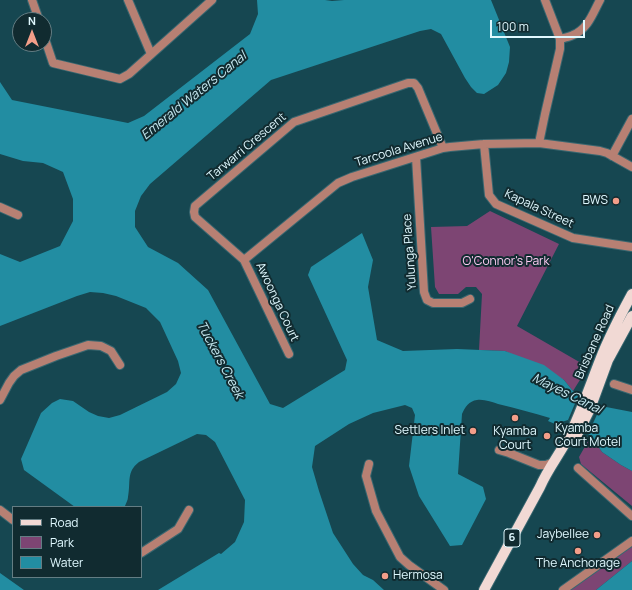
<!DOCTYPE html>
<html>
<head>
<meta charset="utf-8">
<style>
	body { margin:0 }
	#map { position:relative; width:632px; height:590px; overflow:hidden; background:#164751; font-family:Manrope,sans-serif }
	canvas { display:block }
	.legend { position:absolute; left:12px; top:506px; width:130px; height:72px; box-sizing:border-box; background:#112b30; border:1px solid #647d83; margin:0; padding:5px 7px; list-style:none; font-size:12px; color:#e0f9ff }
	.legend li { display:flex; align-items:center; gap:8px; height:20px }
	.legend b { width:20px; border:1px solid #647d83 }
	.north { position:absolute; left:12px; top:12px; width:40px; height:40px; box-sizing:border-box; background:#112b30; border:1px solid #647d83; border-radius:50%; rotate:0deg; font-size:11px; font-weight:700; line-height:16px; text-align:center; color:#e0f9ff }
	.north::after { content:''; display:block; margin:auto; width:14px; height:18px; background:#f49e89; clip-path:polygon(50% 0,100% 100%,50% 72%,0 100%) }
	.scale { position:absolute; left:490px; top:20px; width:95px; height:18px; box-sizing:border-box; border:2px solid #e0f9ff; border-top:0; padding-left:5px; font-size:12px; line-height:14px; white-space:nowrap; color:#e0f9ff; -webkit-text-stroke:3px #112b30; paint-order:stroke }
</style>
</head>
<body>
<div id="map">
<canvas width="632" height="590"></canvas>
<ul class="legend">
<li><b style="height:5px;background:#f1d9d4"></b>Road</li>
<li><b style="height:11px;background:#7d4573"></b>Park</li>
<li><b style="height:11px;background:#228da2"></b>Water</li>
</ul>
<div class="north">N</div>
<div class="scale">100 m</div>
</div>
<script>
const g = document.querySelector('canvas').getContext('2d');
g.lineJoin = 'round';
function paint(path, color) { g.fillStyle = color; g.fill(path, 'evenodd'); }
function trace(path, color, width, dash) { g.strokeStyle = color; g.lineWidth = width; g.lineCap = dash ? 'butt' : 'round'; g.setLineDash(dash || []); g.stroke(path); }
function label(font, color, halo, rows, align = 'center') {
  g.font = font + ' Manrope,sans-serif'; g.lineWidth = 4; g.setLineDash([]); g.textBaseline = 'middle'; g.strokeStyle = halo; g.fillStyle = color; for (const [text, x, y, turn = 0] of rows) {
    g.save(); g.translate(x, y); g.rotate((+turn || 0) * Math.PI / 180); g.textAlign = isNaN(turn) ? turn : align; if (halo) g.strokeText(text, 0, 0); g.fillText(text, 0, 0); g.restore();
  }
}
paint(new Path2D(`
	M490,211L559,244L517,326L588,367L573,391L564,380L505,351L479,350L482,294L476,287H466L458,294H439L435,287L431,227L467,226Z
	M591,436L602,452L621,465L632,471V506L581,464L579,457Z
	M632,544V561L596,590H568Z`), '#7d4573');
paint(new Path2D(`
	M257,0H325L332,1L344,0H491L510,47L509,62L506,73L498,85L484,94L477,93L471,87L465,78L441,34L431,29L420,31L271,80L150,184L141,196L135,211V227L148,247L178,263L208,290L270,404L283,408L345,370L347,360L308,275L311,267L362,233L373,260L368,287L377,340L403,351L457,349L505,351L544,365L564,380L573,391L601,406L632,412V471L621,465L602,452L591,436L568,420L555,424L548,421L550,418C533,413 516,408 498,404C492,402 484,399 477,400C469,401 465,407 462,414L458,474L483,487L486,499L462,545L450,546L419,496L409,466L415,415L412,408L405,405L373,413L349,424L315,446L312,467L319,491L333,533L353,564L363,575L373,580L384,590H158L219,553L221,554L235,542L244,522L245,500L215,442L206,435L197,434L139,462C126,472 131,482 128,497C128,500 126,503 125,506L124,507H75L24,470L21,459L41,413L52,403L60,399L73,401L89,412L98,416L109,418L120,415L167,392L176,384L181,373L178,361L160,322L146,308L116,296L103,293L90,292L77,296L0,326V254L20,262L60,246L73,221V199L63,172L43,163L23,161L0,154V82L12,100L128,123L144,116L250,34L258,14Z
	M632,561V590H596Z
	M0,573L24,590H0Z`), '#228da2');
paint(new Path2D(`
	M579,394L601,406L588,434L568,420Z`), '#164751');
const minor = new Path2D(`
	M32,0L39,20
	M128,0L151,54
	M44,36L53,63L120,79L129,74L212,0
	M560,39C564,38 569,37 573,35C588,29 593,13 600,0
	M539,143L545,114L560,49V39L545,0
	M484,144L489,195L496,204L573,238L632,247
	M612,156L632,119
	M416,157L424,292L427,300L433,303H462L470,299
	M0,207L18,215
	M244,260L338,183L352,177L443,148L450,147L484,144L539,143L600,151L607,153L632,167
	M289,354L244,260L195,217L194,212L195,206L294,122L408,83H414L418,88L443,148
	M614,384L632,390
	M0,400L9,383L14,376L21,370L56,356L88,345L101,346L111,351L120,365
	M499,450L509,453L539,465H546L554,462
	M369,464L366,476L376,511L400,557L409,565L444,590
	M578,468L632,516
	M0,510L13,520
	M141,553L178,529L189,510
	M563,590L632,541`);
const major = new Path2D(`
	M575,439L590,409L608,360L632,316
	M484,590L540,487C549,466 564,449 573,428C583,406 591,383 600,360C609,337 620,316 632,294`);
trace(minor, '#3a6770', 10);
trace(major, '#3a6770', 12);
trace(minor, '#b78073', 8);
trace(major, '#f1d9d4', 10);
for (const [x, y, r, color] of [
	[616,201,4,"#f49e89"],
	[515,418,4,"#f49e89"],
	[473,431,4,"#f49e89"],
	[547,436,4,"#f49e89"],
	[597,535,4,"#f49e89"],
	[578,551,4,"#f49e89"],
	[385,576,4,"#f49e89"]
]) { const dot = new Path2D(); dot.arc(x, y, r, 0, 2 * Math.PI); g.fillStyle = color; g.fill(dot); trace(dot, '#112b30', 1.5); }
for (const [x, y, w] of [
	[512,538,16]
]) { const box = new Path2D(); box.roundRect(x - w / 2, y - 9, w, 18, 3); g.fillStyle = '#112b30'; g.fill(box); trace(box, '#e0f9ff', 1); }
label('bold 11px', '#e0f9ff', null, [
	["6",512,538]
]);
label('12px', '#e0f9ff', '#112b30', [
	["Tarwarri Crescent",247,147,-40],
	["Tarcoola Avenue",399,150,-17],
	["Kapala Street",539,209,25],
	["Yulunga Place",410,252,-94],
	["Awoonga Court",277,302,65],
	["Brisbane Road",595,342,-66]
]);
label('12px', '#e0f9ff', '#112b30', [
	["BWS",608,201],
	["Kyamba",555,429,"left"],
	["Court Motel",555,443,"left"],
	["Settlers Inlet",465,431],
	["Kyamba",515,432,"center"],
	["Court",515,446,"center"],
	["Jaybellee",589,535],
	["The Anchorage",578,564,"center"],
	["Hermosa",393,576,"left"]
], 'right');
label('12px', '#fdcbf2', '#112b30', [
	["O'Connor's Park",506,262]
]);
label('italic 13px', '#c7eaf2', '#112b30', [
	["Emerald Waters Canal",194,96,-39],
	["Tuckers Creek",220,360,62],
	["Mayes Canal",567,394,26]
]);
</script>
</body>
</html>
